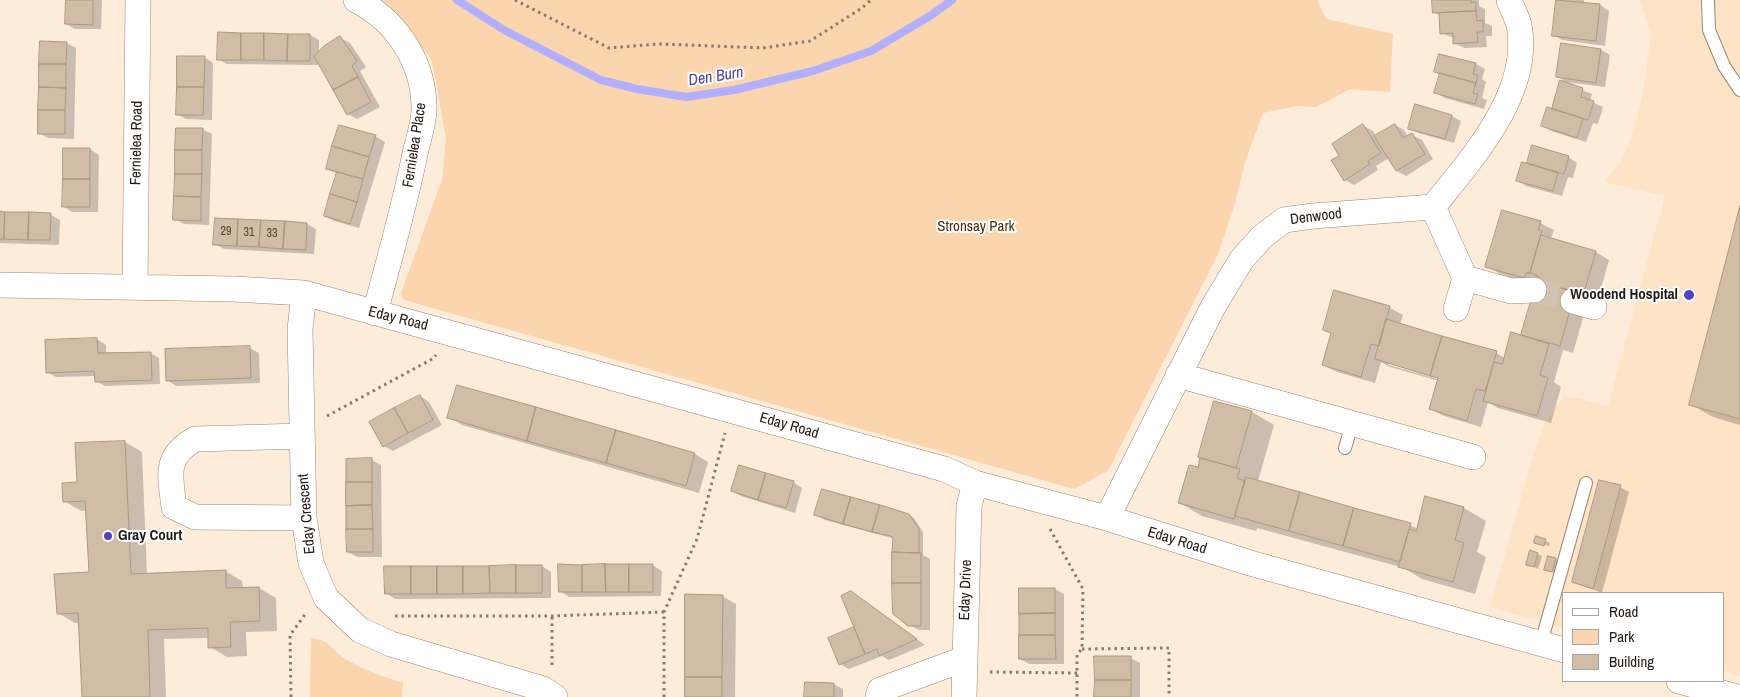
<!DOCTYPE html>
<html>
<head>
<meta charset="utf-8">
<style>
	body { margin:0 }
	#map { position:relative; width:1740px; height:697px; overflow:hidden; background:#fdecda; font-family:"Archivo Narrow",sans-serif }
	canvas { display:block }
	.legend { position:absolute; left:1562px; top:592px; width:162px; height:90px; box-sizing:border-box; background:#fff; border:1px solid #a7a4a1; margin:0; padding:6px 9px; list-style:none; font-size:15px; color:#231b13 }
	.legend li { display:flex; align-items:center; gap:10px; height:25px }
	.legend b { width:25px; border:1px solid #a7a4a1 }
</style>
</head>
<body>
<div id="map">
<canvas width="1740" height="697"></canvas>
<ul class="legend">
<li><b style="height:6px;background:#fff"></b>Road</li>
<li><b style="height:14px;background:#fad5ad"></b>Park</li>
<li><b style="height:14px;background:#d1bca6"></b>Building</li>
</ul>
</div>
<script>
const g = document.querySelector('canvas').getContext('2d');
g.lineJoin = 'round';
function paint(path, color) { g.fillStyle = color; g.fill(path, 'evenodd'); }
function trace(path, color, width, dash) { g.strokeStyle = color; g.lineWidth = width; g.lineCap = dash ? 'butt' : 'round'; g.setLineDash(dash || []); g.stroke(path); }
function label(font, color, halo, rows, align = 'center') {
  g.font = font + ' "Archivo Narrow",sans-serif'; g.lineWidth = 4; g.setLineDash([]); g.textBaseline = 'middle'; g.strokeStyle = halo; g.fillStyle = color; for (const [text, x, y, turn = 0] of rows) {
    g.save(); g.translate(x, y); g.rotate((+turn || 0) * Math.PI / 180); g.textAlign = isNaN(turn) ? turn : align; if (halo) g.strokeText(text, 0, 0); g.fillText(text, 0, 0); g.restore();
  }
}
paint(new Path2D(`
	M1640,0H1740V676L1724,671V593H1564V628L1490,607L1532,460L1545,423L1564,395L1608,406L1665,196L1604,182L1621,162L1631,139L1643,93L1651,35Z`), '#fee3c6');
paint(new Path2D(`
	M371,0H1317L1326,19L1393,34L1390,92L1350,89L1316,107L1296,106L1263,113L1245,162L1234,207L1218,254L1108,471L1074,489L404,300L401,293L442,180L446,138L432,61L410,31Z
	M311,638C332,640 331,651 347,660C365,670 383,677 403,683L402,697H310Z`), '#fad5ad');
paint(new Path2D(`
	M67,0H102L101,29H75L66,24Z
	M1433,0H1479V6L1485,9V23L1492,26V36H1486L1487,47L1464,48L1455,43L1454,38L1441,33L1440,16L1434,12Z
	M1557,0H1584V3L1600,5L1609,11L1605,46L1562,40L1553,35Z
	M310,35L319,40V53L340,38L350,43L366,67L360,71L380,107L357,119L348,114L318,61V65L227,64L218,59Z
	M66,43L76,48L74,139L48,138L39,133Z
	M1562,44L1601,50L1610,55L1605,87L1566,82L1557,76Z
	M204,57L213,63L212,120L186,119L177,114Z
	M1476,64L1485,69L1482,79L1486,82L1482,98L1487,100L1484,109L1445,98L1436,93L1441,75L1435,72Z
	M1561,82L1592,94L1590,101L1603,107L1598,124L1593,123L1586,142L1551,131L1542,126L1552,110Z
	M1452,116L1461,121L1454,143L1419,133L1410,128Z
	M1395,125L1404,130L1408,137L1412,135L1422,140L1433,159L1406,176L1397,171L1389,158L1376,166L1378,170L1354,185L1345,180L1341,156L1364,126L1373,131L1376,137Z
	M202,129L212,134L209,225L184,224L175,219Z
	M375,136L385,142L359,228L334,221L325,216L338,174L327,168Z
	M1533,147L1568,157L1577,163L1573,178L1568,177L1562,196L1526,186L1517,180L1527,165Z
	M90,149L99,155L98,212H72L63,206Z
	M1740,211V425L1713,417L1690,404Z
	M0,213L51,215L60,220L59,245L0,243Z
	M1540,223L1554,230L1551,238L1555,241L1596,252L1609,260L1599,296L1590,293L1573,353L1563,350L1554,382L1561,387L1551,423L1498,408L1488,402L1481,427L1444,416L1430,409L1439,381L1390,367L1381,362L1375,383L1337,372L1323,365L1332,334L1324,330L1335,292L1390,308L1403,315L1400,325L1496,353L1505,358L1522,337L1537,285L1500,274L1487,266ZM1389,362L1444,378V381L1389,365Z
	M307,224L316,229L314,254L224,249L214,244Z
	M97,339L106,345V354L150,353L159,358L160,384L105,386L96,381V376L56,377L47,372Z
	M250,348L259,353L260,383L176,386L167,380Z
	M420,396L429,402L442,425L393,451L384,446Z
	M1252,412L1274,425L1258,481L1410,525L1418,529L1426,498L1464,508L1486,521L1477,552L1486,557L1475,594L1422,579L1404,568L1257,528L1256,531L1202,516L1180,503L1199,469L1202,458Z
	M449,417L695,454L708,462L699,493L462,425Z
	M125,442L142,452L147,575L225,571L242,581L243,588H259L276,598L277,631L246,632L247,656L227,657L210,647L209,638L164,639L166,697H83L79,623H75L58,613L90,573L87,511H81L64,501L78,483L77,444Z
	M372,460L381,465L382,557H357L348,552Z
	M793,482L802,488L795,513L741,496L732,491Z
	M1620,487L1629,492L1602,593L1573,582Z
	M816,515H909L914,518L923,532V555L930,559V630H919L909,625L895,539L825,520Z
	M1537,538L1550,543L1549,546L1539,543Z
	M1538,554L1542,556L1538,569L1528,564Z
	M1556,559L1560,561L1556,574L1546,569Z
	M652,565L662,571L661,596L569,597L560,591Z
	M542,566L551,572V598L395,599L386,593Z
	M1055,589L1064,594V664H1029L1020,659Z
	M722,596L736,604L735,697H686Z
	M860,598L925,645L889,660L882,656L849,669L840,664L856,627Z
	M1130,658L1140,663V697H1096Z
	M834,684L843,689V697H806Z`), '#0003');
trace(new Path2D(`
	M457,0L504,30L601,80L637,89L686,97L734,90L813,71L871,51L930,16L952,0`), '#b2affe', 8);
const building = new Path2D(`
	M66,0H93V25L65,24Z
	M1432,0H1471V3L1476,2V11L1433,13Z
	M1556,0L1600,4L1596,41L1552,36Z
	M1476,11L1477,21L1483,20V32H1477L1478,42L1453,44V33L1440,34L1439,13Z
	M218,32L241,33V60H217Z
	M241,33H264V60H241Z
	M264,33L288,34L287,61L264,60Z
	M288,34H310V61H287Z
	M340,36L357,61L352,66L358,77L333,90L314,56L324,46Z
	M40,41L67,42L66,64H39Z
	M1561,43L1601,49L1596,83L1556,77Z
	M1439,54L1476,63L1473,74L1478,75L1476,83L1434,72Z
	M177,56H205L204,87H177Z
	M39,64H66V88L39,87Z
	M1440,73L1476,83L1473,93L1478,94L1475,104L1434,93Z
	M358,77L371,102L347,115L333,90Z
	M1560,80L1583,88L1581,97L1594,101L1588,120L1552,109Z
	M39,87L66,88L65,110H38Z
	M177,87H204L203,115H176Z
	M1415,104L1452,115L1445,139L1408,129Z
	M1547,107L1583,118L1577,138L1541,126Z
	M38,110H65V134H38Z
	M1363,124L1381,153L1368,161L1370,164L1344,181L1331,160L1339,156L1332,144Z
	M1395,124L1403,138L1412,133L1425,154L1396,171L1374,136Z
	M339,125L376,135L369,157L332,146Z
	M176,128H203L202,150H175Z
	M1532,145L1569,156L1564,174L1527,163Z
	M332,146L369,157L363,179L326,169Z
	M63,148H90V179H63Z
	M175,150H202V174H175Z
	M1522,162L1558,173L1553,191L1516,181Z
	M337,172L363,179L357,202L330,194Z
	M175,174H202L201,197L174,196Z
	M63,179H90V207H62Z
	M330,194L357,202L350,224L324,216Z
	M174,196L201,197V221L173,220Z
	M1740,206V419L1689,405Z
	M1502,210L1541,221L1538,230L1542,231L1530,273H1526L1524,278L1485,267Z
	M0,211L5,212L4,239H0Z
	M5,212H29L28,240L4,239Z
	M29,212L51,213L50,240H28Z
	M215,218L238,219L237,246L213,245Z
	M238,219L261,220L259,247L237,246Z
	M261,220L285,221L283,249L259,247Z
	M285,221L307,223L306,250L283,249Z
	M1541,235L1596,251L1585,289L1577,287L1575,292L1537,281L1538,276L1530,273Z
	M1537,281L1575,292L1560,346L1521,335Z
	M1334,290L1390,306L1379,346L1371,344L1361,377L1322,365L1331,333L1323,330Z
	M1386,319L1442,336L1430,376L1375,359Z
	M1511,332L1549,344L1540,375L1548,378L1537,416L1483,401L1494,362L1502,364Z
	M1442,336L1497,351L1485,391L1476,389L1467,421L1429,409L1438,378L1430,376Z
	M97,338L98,353L151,352L152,380L95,382L94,371L46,373L45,340Z
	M250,346L251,378L166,381L165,349Z
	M457,385L536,407L527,441L447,418Z
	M420,395L433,420L408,433L394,408Z
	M1214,401L1252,411L1236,468L1198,457Z
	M536,407L616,430L606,463L527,441Z
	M394,408L408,433L383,447L369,422Z
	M616,430L695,453L686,486L606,463Z
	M125,441L131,574L226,570V588L259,587L260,621L230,622L231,647L208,648V628L148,630L150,697H82L78,613L57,614L54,574L89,572L85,501L63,502L62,483L77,482L75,443Z
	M372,458V482H346V459Z
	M1200,458L1240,469L1237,478L1245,481L1234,519L1178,503L1189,465L1198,467Z
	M739,465L766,473L758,500L731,491Z
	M766,473L794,481L786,508L758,500Z
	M1246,477L1300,492L1289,531L1235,516Z
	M1599,480L1621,485L1593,589L1572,582Z
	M346,482H372V505L346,506Z
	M822,489L851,497L843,524L814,515Z
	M1300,492L1354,508L1343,546L1289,531Z
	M1425,496L1464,507L1455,540L1464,543L1453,582L1398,567L1409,529L1416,531Z
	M851,497L880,505L872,532L843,524Z
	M372,505L373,529H346V506Z
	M880,505L909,514L919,529V553L892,552L893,538L891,536L872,532Z
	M1354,508L1411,523L1400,562L1343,546Z
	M346,529H373V552H347Z
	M1536,536L1546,539L1544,546L1534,543Z
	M1530,550L1538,553L1534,567L1526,565Z
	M892,552L921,553V583H892Z
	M1548,556L1556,558L1552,572L1544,570Z
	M558,564L582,565V592H559Z
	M605,564L606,592H582V565Z
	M605,564H629V592H606Z
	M629,564H653V592H629Z
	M516,565H542V593H516Z
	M516,565V593H490L489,566Z
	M384,566H411V594H385Z
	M411,566H437V594H411Z
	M437,566H463V594H437Z
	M463,566H489L490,593L463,594Z
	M892,583H921V626H908L893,614Z
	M1019,588H1055V613L1019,614Z
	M851,591L917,639L879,656L877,649L865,654L841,596Z
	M685,594L723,595L722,677H685Z
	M1055,613V635H1019V614Z
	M854,627L865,654L839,665L828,638Z
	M1019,635H1055L1056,659H1019Z
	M1094,656H1131V680H1095Z
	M685,677H722V697H685Z
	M1095,680H1131V697H1094Z
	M805,682L834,683V697H804Z`);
paint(building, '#d1bca6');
trace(building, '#ac9883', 1);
trace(new Path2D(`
	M1534,290L1573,301`), '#d1c2b2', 25, [25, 12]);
const lane = new Path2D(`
	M1708,0L1709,30L1724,66L1740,90
	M1345,448L1352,424
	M1541,643L1586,483`);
const street = new Path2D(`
	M356,0C396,20 423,61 424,106C425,121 418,139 415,154C404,208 389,260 375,313
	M1433,207L1465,278L1456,309
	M1465,278L1511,291L1534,290
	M0,285L234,289L304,293L944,469L975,483L1107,518L1250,563L1564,650
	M135,287L138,0
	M304,293L300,330L304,518L311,563L326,598L360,630L391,644L543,689L555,697
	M1573,301L1594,307
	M1178,375L1473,457
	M302,436L195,439C164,457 170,474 174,507L195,517L304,518
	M1107,518L1213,307L1242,259L1262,237L1284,220L1313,216L1433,207C1472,158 1532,93 1519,25C1517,17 1512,8 1509,0
	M1679,681L1737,697
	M878,697L880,690L964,659
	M964,697L969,506L975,483`);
trace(lane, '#9b8772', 14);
trace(street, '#9b8772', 26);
trace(new Path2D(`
	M515,0L609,48L659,44L763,48L810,41L862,8L871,0
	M327,416L434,358L436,355
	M1050,529L1083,589L1082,649L1077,654V697
	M395,616H552L664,612
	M1082,649L1169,648V697
	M552,665V616
	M990,672L1077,673
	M291,697L290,635L306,613
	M664,697V612L697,539L725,433`), '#877b6e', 3, [2.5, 4]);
trace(lane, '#fff', 12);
trace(street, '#fff', 25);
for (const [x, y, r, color] of [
	[1689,295,6,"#5742ba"],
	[108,536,5,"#5742ba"]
]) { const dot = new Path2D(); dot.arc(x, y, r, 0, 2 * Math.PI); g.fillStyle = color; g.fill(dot); trace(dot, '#fff', 2); }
label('12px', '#4e4338', null, [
	["29",226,232],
	["31",249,233],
	["33",272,234]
]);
label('15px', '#231b13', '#fff', [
	["Fernielea Road",137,143,-89],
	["Fernielea Place",415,145,-81],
	["Denwood",1316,217,-7],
	["Eday Road",398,319,14],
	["Eday Road",789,426,16],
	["Eday Crescent",307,514,-95],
	["Eday Road",1177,541,17],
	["Eday Drive",966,590,-88]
]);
label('15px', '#462e10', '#fff', [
	["Stronsay Park",976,227]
]);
label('bold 15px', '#231b13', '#fff', [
	["Woodend Hospital",1678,295],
	["Gray Court",118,536,"left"]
], 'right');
label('italic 16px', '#4f439d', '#fff', [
	["Den Burn",716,77,-9]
]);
</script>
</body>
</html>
